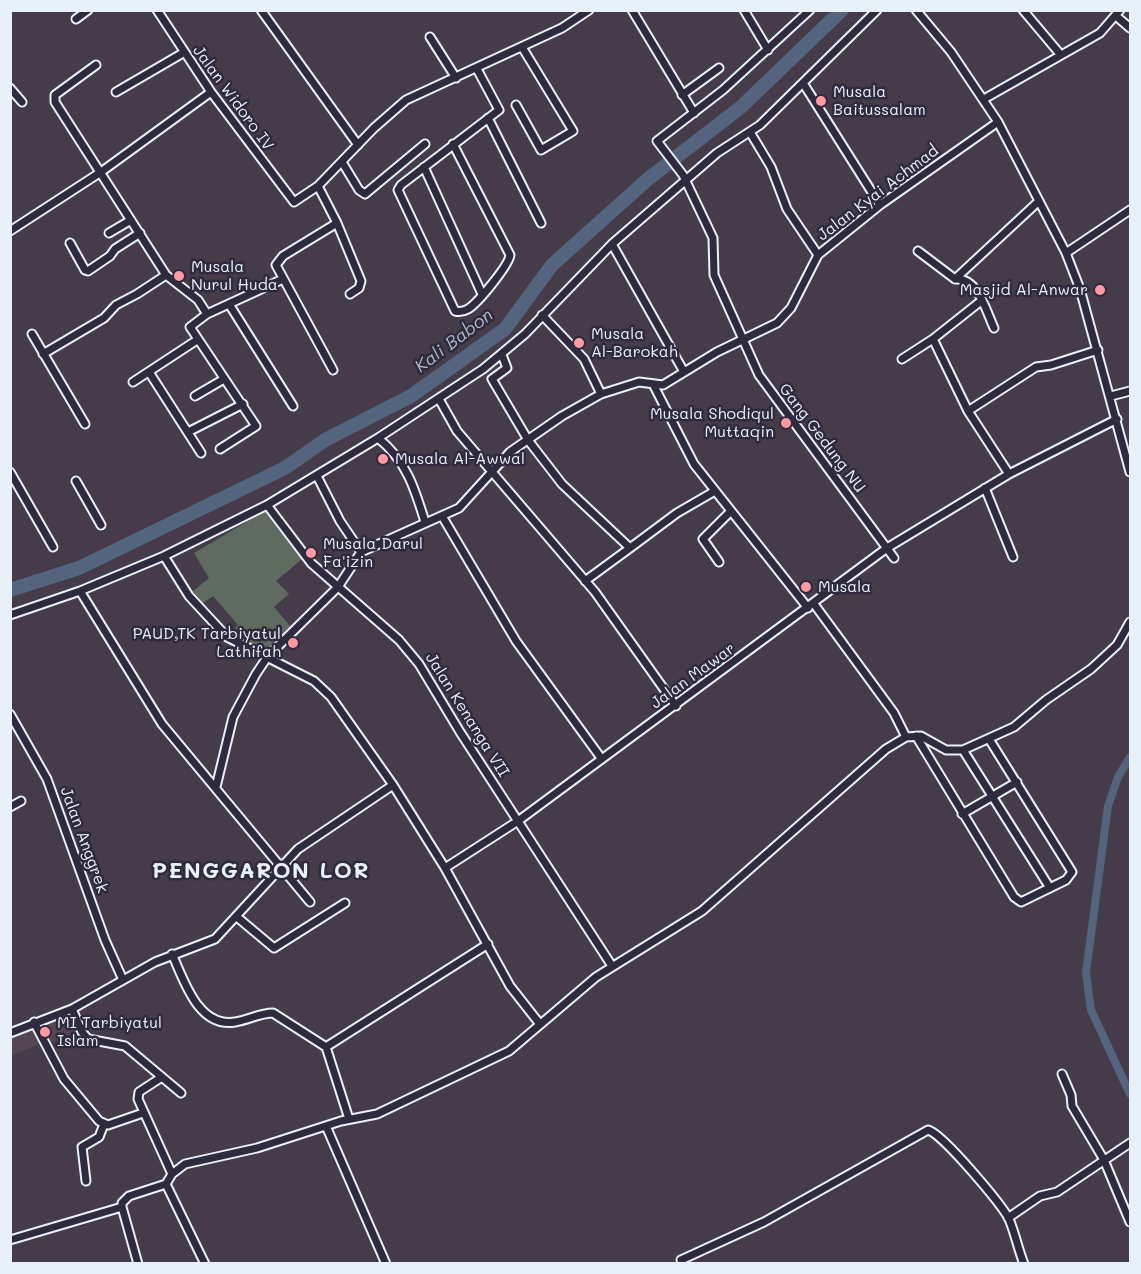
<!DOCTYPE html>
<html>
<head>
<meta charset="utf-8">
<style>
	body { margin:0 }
	#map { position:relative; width:1141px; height:1274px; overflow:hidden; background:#453b49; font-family:Mali,sans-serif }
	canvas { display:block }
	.frame { position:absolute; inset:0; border:12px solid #e8f1f8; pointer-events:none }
</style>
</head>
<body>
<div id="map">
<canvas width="1141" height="1274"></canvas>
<div class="frame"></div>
</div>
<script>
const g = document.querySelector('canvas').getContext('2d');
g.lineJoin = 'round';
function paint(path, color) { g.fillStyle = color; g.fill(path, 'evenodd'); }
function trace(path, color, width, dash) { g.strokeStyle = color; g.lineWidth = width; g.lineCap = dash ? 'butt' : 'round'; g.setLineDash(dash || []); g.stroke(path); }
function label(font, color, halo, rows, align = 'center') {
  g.font = font + ' Mali,sans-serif'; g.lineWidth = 5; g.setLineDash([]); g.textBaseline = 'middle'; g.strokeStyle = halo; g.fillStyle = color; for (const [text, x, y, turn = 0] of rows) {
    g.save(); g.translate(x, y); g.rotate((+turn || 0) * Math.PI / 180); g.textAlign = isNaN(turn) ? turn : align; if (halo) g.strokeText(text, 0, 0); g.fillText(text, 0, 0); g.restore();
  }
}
paint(new Path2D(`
	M71,1010L80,1030L50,1043L44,1042L11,1056V1035Z`), '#544751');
paint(new Path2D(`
	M265,511L302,559L276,581L289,594L274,607L290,626L266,650L229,634L238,625L213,596L202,604L193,591L209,578L194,553Z`), '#606b60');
trace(new Path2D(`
	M1130,757L1118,777L1108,806L1086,973L1091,1010L1130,1094`), '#54647f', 8);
trace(new Path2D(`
	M10,590L79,568L285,468L325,440L411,396L505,329L552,265L648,179L741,107L842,10`), '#54647f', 14);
const minor = new Path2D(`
	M157,10L211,92L294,202L318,186L374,128L406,100L562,28L589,10
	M261,10L358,145
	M632,10L694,113
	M744,10L768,50
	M810,10L723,90L657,141L683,175L713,238L714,275L759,375L894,558
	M916,10L951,52L998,122L1066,253L1080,289L1130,472
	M1023,10L1060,54
	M1116,16L1130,28
	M76,19L88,10
	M430,37L456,78
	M96,65L55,95V102L166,275L198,300L207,314
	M803,83L880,205
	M10,88L22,102
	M116,92L183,53
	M682,95L719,68
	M984,99L1100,33L1120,10
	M516,105L541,150L573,131L522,47
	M488,118L541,223
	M750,132L771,167L787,209L818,255
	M453,144L510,255C509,265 478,303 468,309C463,312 460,312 455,311L398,190L401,185L499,110L477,69
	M342,162L359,190L365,194L425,144
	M424,167L482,294
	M318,186L337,223L283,256L276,265L333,370
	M337,223L361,281L359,288L350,294
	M10,231L101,172L211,92
	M109,233L131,220
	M70,243L85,270L88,271L110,256L115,249L140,233
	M612,244L684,372
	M918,251L955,279C978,277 986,311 994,328
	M1066,253L1130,210
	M955,279L1039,201
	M981,301L933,339L968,411L1009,474
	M229,304L293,406
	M542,315L584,359L601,394
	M32,334L85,424
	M43,354L104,318L116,305L137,294L166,275
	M502,355L507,368L492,379L528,440L562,484L630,548L677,513L715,491
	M902,359L933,339
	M149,372L201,453
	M133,382L197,340
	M654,386L694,464L808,608
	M195,396L224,379
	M1111,396L1130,391
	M439,399L457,431L595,592L676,706
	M968,411L1036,367L1051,365L1098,350
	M188,432L243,404
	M378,438C406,460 415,489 425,522
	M220,449L256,426L190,327L207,314L283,279
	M10,472L53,547
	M317,476L340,521L361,552
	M76,481L101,525
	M985,488L1013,557
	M267,505L311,563L399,640L419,664L460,732L612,966
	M442,516L516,641L601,758
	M164,556L189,596L227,637L314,681L331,697L393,785L445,868L510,986L539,1023
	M719,562L703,539L731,511
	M585,581L630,548
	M80,591L162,724L310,902
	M814,604L894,713L906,737
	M10,615L80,591L164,556L267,505L378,438L483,369L525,334L612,244L717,153L760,125L877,10
	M10,714L47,779L105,940L123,980
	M916,736L1014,897L1021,902L1066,880L1072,872L989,739
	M963,750L1050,888
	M216,787L233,717L256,674L268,656L338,587L361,552L459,508L510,452L562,416L601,394L639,382L663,385L717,352L777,323L791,308L818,255L880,205L998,122
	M10,807L21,801
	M962,814L1017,782
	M445,868L518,821L887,548L1009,474L1117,419
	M237,917L274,948L345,903
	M172,954C184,980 198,1028 235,1022C248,1020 260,1013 273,1013L326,1047
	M72,1009L82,1032L88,1039L125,1046L181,1093
	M34,1022L64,1079L99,1121L108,1125L143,1113
	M10,1033L72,1009L155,962L215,939L298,849L393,785
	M1062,1074L1071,1095L1072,1106L1104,1160L1130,1222
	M162,1077L139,1092L138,1099L172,1174
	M349,1119L326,1047L488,944
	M326,1126L386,1264
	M86,1181L82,1147L99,1137L104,1124
	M166,1184L205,1264
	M1008,1218L1040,1196L1057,1192L1130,1143
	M10,1240L122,1207
	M138,1264L122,1207V1203L129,1196L166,1184L172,1174L185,1164L257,1148L341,1121L377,1114L509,1051L596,977L702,911L886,749L906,737L921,736L946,750H963L1014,727L1046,700L1091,669L1117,645L1130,622
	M683,1264L681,1260L764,1222L928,1130C942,1133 1002,1205 1009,1219C1015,1233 1018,1249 1024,1264`);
trace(minor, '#e8f1f8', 11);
trace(minor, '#2f2a3d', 7);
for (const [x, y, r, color] of [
	[821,101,6,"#ff9aa2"],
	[179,276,6,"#ff9aa2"],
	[1100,290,6,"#ff9aa2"],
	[579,343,6,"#ff9aa2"],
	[786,423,6,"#ff9aa2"],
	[383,459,6,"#ff9aa2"],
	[311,553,6,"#ff9aa2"],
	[806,587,6,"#ff9aa2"],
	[293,643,6,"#ff9aa2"],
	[45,1032,6,"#ff9aa2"]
]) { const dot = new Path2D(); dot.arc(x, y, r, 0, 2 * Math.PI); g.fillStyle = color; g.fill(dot); trace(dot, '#2f2a3d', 2); }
label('16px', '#e8f1f8', '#2f2a3d', [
	["Musala",833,92],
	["Baitussalam",833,110],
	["Musala",191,267],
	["Nurul Huda",191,285],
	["Masjid Al-Anwar",1088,290,"right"],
	["Musala",591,334],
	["Al-Barokah",591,352],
	["Musala Shodiqul",774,414,"right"],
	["Muttaqin",774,432,"right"],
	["Musala Al-Awwal",395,459],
	["Musala Darul",323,544],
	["Fa'izin",323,562],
	["Musala",818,587],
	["PAUD,TK Tarbiyatul",281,634,"right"],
	["Lathifah",281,652,"right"],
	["MI Tarbiyatul",57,1023],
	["Islam",57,1041]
], 'left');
label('16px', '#e8f1f8', '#2f2a3d', [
	["Jalan Widoro IV",233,98,54],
	["Jalan Kyai Achmad",878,193,-37],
	["Gang Gedung NU",822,438,53],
	["Jalan Mawar",693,676,-36],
	["Jalan Kenanga VII",467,715,58],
	["Jalan Anggrek",84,840,70]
]);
label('italic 18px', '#adb9c8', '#2f2a3d', [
	["Kali Babon",454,341,-37]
]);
g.letterSpacing = '1.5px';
label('bold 22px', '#e8f1f8', '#2f2a3d', [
	["PENGGARON LOR",261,871]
]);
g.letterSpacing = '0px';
</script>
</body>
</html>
